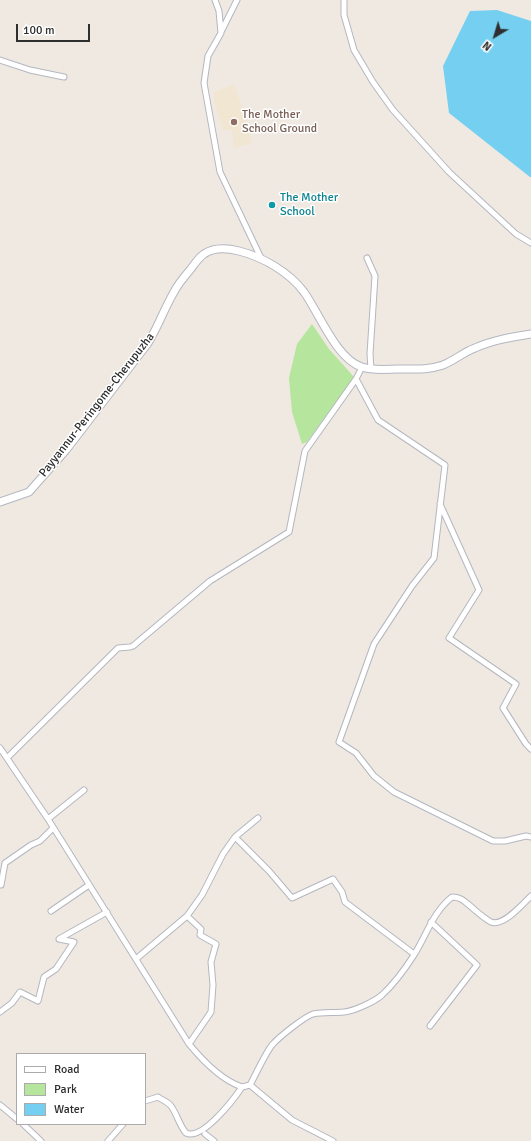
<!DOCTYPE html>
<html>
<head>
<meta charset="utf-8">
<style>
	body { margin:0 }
	#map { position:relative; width:531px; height:1141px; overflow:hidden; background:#efe9e1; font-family:Signika,sans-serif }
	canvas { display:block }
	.legend { position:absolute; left:16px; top:1053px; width:130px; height:72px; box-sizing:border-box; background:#fff; border:1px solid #ababab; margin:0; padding:5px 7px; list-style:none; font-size:12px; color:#2e2e2e }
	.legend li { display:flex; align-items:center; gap:8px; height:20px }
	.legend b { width:20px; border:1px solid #ababab }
	.north { position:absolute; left:475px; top:16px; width:40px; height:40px; -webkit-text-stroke:3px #fff; paint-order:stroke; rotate:218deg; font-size:11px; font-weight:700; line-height:16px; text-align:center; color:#2e2e2e }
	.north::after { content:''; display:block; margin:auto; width:14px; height:18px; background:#2e2e2e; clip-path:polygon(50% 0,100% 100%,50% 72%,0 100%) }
	.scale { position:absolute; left:16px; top:24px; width:74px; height:18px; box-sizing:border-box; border:2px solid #2e2e2e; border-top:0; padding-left:5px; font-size:12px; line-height:14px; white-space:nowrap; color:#2e2e2e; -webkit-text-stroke:3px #fff; paint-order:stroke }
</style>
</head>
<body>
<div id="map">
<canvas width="531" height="1141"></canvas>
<ul class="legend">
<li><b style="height:5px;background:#fff"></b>Road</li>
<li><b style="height:11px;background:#b6e59e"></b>Park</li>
<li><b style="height:11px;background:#75cff0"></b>Water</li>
</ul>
<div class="north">N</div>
<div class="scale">100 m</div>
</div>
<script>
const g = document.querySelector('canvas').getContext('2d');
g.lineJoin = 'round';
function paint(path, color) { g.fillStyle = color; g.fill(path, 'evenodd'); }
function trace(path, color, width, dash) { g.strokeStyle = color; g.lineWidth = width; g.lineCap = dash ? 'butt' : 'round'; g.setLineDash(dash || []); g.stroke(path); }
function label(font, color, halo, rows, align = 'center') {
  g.font = font + ' Signika,sans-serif'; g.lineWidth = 3; g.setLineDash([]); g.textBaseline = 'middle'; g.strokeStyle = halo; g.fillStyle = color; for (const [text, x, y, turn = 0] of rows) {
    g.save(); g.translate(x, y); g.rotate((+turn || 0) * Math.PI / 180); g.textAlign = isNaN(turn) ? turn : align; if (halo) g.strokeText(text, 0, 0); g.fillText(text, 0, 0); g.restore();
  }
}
paint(new Path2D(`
	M234,84L245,115L252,143L234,148L232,130H223L215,104L214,92Z`), '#f0e6d1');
paint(new Path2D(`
	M312,324L329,349L354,377L307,442L302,444L292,412L289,378L297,344Z`), '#b6e59e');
paint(new Path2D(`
	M497,10L531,21V177H530L449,113L443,66L470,11Z`), '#75cff0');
const street = new Path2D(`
	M215,0L219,11L221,33L208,56L204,83L220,172L261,258
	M344,0V15L354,50L373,82L393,110L449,172L516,234L531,243
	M221,32L237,0
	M0,60L30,70L64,77
	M367,258L375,276L370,354L371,369
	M356,379L378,420L445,465L434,558L412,586L374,644L339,742L356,753L374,776L394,792L493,841H505L526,836L531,837
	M440,504L479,590L449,638L516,684L503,708L526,744L531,749
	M0,748L48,819L189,1044C203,1061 221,1080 242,1087L250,1085L292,1120L333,1141
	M7,758L118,648L130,647L133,646L210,581L289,532L305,451L356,379L362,367
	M48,819L84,790
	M235,837L269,871L292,898L333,879L342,892L345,902L414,954
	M1,885L5,863L31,845L40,841L53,828
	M51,911L89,885
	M136,959L187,916
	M0,1012L12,1003L20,992L38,1001L44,977L56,969L74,942L59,939L107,912
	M430,1026L477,965L431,922
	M189,1044L211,1012L213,985L211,962L216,944L200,935L201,929L187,916L202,895L223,854L235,837L258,818
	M250,1085C256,1074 265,1054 272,1045C279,1037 304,1017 313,1014C323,1012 333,1013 344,1012C354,1011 374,1002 382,995C395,983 405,969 414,955C427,934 433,912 452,897C460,897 463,900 469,905C475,910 483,918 491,922C503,927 523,904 531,896
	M145,1101L158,1097C162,1100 168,1102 171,1106C177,1114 179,1125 186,1133C202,1141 234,1099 242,1087
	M0,1105L17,1119
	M23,1124L41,1141
	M205,1134L214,1141
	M108,1141L123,1124`);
const secondary = new Path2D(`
	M0,502L29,492L66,450L148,343C158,327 164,309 174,292C178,284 184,277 190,270C194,265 198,258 204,254C214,247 227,248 239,251C263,257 289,272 304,292C319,313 337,360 362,367C374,371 387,369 399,369C414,369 429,370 443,365C455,360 464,352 475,348C493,340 512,337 531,334`);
trace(street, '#b4b7c1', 7);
trace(secondary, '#b4b7c1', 9);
trace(street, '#fff', 5);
trace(secondary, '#fff', 7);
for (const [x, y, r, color] of [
	[234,122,4,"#8d6e63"],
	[272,205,4,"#0f9aa8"]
]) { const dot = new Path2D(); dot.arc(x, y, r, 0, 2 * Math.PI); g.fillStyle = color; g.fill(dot); trace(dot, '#fff', 1.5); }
label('12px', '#785e54', '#fff', [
	["The Mother",242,115],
	["School Ground",242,129]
], 'left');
label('12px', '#0d838f', '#fff', [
	["The Mother",280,198],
	["School",280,212]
], 'left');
label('12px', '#2e2e2e', '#fff', [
	["Payyannur-Peringome-Cherupuzha",97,405,-52]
]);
</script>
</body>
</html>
